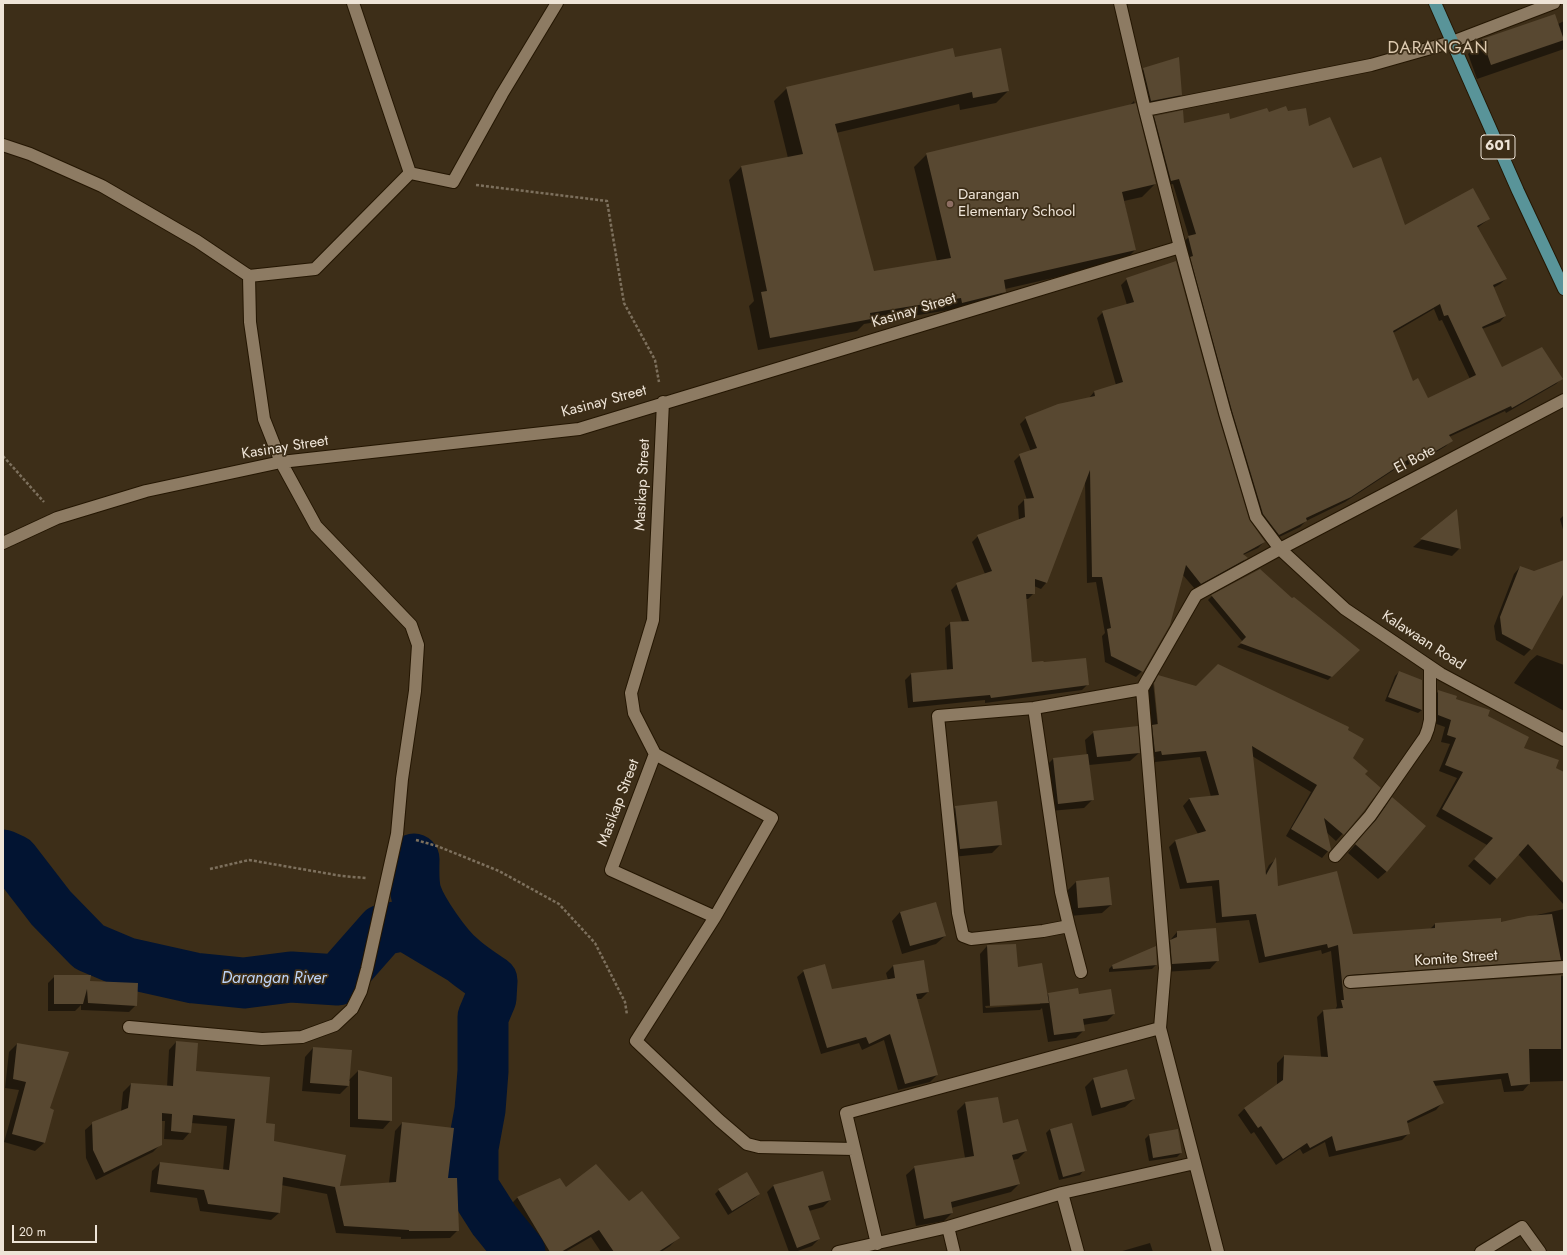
<!DOCTYPE html>
<html>
<head>
<meta charset="utf-8">
<style>
	body { margin:0 }
	#map { position:relative; width:1567px; height:1255px; overflow:hidden; background:#3d2e18; font-family:Jost,sans-serif }
	canvas { display:block }
	.frame { position:absolute; inset:0; border:4px solid #eee4d7; pointer-events:none }
	.scale { position:absolute; left:12px; top:1225px; width:85px; height:18px; box-sizing:border-box; border:2px solid #eee4d7; border-top:0; padding-left:5px; font-size:12px; line-height:14px; white-space:nowrap; color:#eee4d7; -webkit-text-stroke:3px #3d2e18; paint-order:stroke }
</style>
</head>
<body>
<div id="map">
<canvas width="1567" height="1255"></canvas>
<div class="frame"></div>
<div class="scale">20 m</div>
</div>
<script>
const g = document.querySelector('canvas').getContext('2d');
g.lineJoin = 'round';
function paint(path, color) { g.fillStyle = color; g.fill(path, 'evenodd'); }
function trace(path, color, width, dash) { g.strokeStyle = color; g.lineWidth = width; g.lineCap = dash ? 'butt' : 'round'; g.setLineDash(dash || []); g.stroke(path); }
function label(font, color, halo, rows, align = 'center') {
  g.font = font + ' Jost,sans-serif'; g.lineWidth = 3.5; g.setLineDash([]); g.textBaseline = 'middle'; g.strokeStyle = halo; g.fillStyle = color; for (const [text, x, y, turn = 0] of rows) {
    g.save(); g.translate(x, y); g.rotate((+turn || 0) * Math.PI / 180); g.textAlign = isNaN(turn) ? turn : align; if (halo) g.strokeText(text, 0, 0); g.fillText(text, 0, 0); g.restore();
  }
}
paint(new Path2D(`
	M1564,21V49L1477,79L1468,54L1482,40L1558,24Z
	M955,58L1008,91L996,103L960,110L959,104L836,133L873,272L937,261L914,167L927,154L1129,106L1134,101L1155,184L1142,197L1124,201L1135,250L1123,262L1005,289V291L993,304L950,315L949,310L864,324L857,331L758,350L749,306L754,301L729,180L741,167L788,158L774,101L787,88Z
	M1144,69L1181,95L1173,103L1142,109L1135,78Z
	M1287,112L1309,128L1352,169L1405,226L1489,219L1477,228L1506,279L1500,284L1493,288L1505,316L1500,322L1482,329L1501,368L1561,379L1556,384L1506,413L1505,411L1449,437L1451,440L1446,446L1423,460L1422,457L1404,467L1403,464L1345,502L1306,521L1300,527L1273,540L1257,519L1182,243L1189,237L1173,184L1165,186L1149,122L1155,117L1184,124L1230,120L1268,113ZM1434,309L1439,321L1442,320L1470,379L1427,399L1413,382L1393,333Z
	M1127,279L1217,415L1248,520L1264,542L1258,548L1243,555L1246,558L1241,564L1195,589L1182,574L1142,671L1136,677L1105,662L1102,636L1105,633L1096,582L1087,583L1085,481L1046,583L1041,589L1034,586V593L1028,599H1025L1032,663L1088,684L1082,690L985,703V700L908,708L905,680L911,674L947,671L945,628L951,623L962,622L951,590L957,584L985,574L972,542L978,536L1019,520L1018,506L1024,500H1027L1014,461L1020,455L1031,452L1020,424L1026,418L1089,398L1094,392L1116,385L1097,318L1103,312L1127,305L1121,285Z
	M1456,511L1460,548L1452,556L1413,547Z
	M1564,515V533L1560,519Z
	M1564,561V591L1531,649L1524,656L1496,640L1494,626L1514,574L1520,567L1534,573Z
	M1259,570L1292,600L1358,650L1328,680L1237,647L1243,642L1208,600L1212,596Z
	M1537,655L1564,665V711L1514,683L1530,661Z
	M1399,672L1422,710L1418,713L1385,701L1395,676Z
	M1159,677L1346,730L1352,758L1363,775V811L1336,841L1326,832L1328,851L1322,858L1286,836L1311,792L1252,756L1265,873L1269,865L1275,860L1277,887L1352,935L1430,929L1435,924L1500,923L1536,917L1537,915L1564,909V970L1556,966L1342,981V983L1346,989L1350,990L1564,976V1081L1529,1082V1084L1523,1091L1504,1092L1501,1079L1434,1086L1442,1103L1436,1110L1406,1124L1409,1133L1402,1140L1329,1157L1325,1142L1303,1154L1300,1149L1276,1165L1254,1132L1251,1134L1238,1115L1244,1109L1277,1086V1063L1284,1056L1321,1057L1317,1017L1323,1011L1335,1010L1337,1006L1331,951L1322,954L1321,950L1259,963L1249,920L1216,923L1212,886L1180,889L1169,847L1176,840L1198,834L1183,806L1189,799L1211,797L1200,757L1155,762V757L1148,758L1146,732L1152,727L1148,691L1152,683ZM1153,682H1155L1160,729H1158Z
	M1438,692L1456,697L1455,700L1487,716L1522,748L1564,773V905L1518,854L1490,885L1468,866L1487,845L1436,816L1457,778L1439,771L1450,744L1441,742L1445,727L1431,722V698Z
	M1094,732L1139,753L1130,761L1089,765L1093,799L1084,808L1050,811L1045,767L1053,759L1087,756L1085,740Z
	M1392,799L1387,871L1378,879L1348,853L1368,830L1384,807Z
	M956,807L1001,844L992,853L952,857L947,815Z
	M1076,882L1111,905L1102,913L1070,916L1068,890Z
	M900,912L945,936L936,944L902,954L892,921Z
	M1177,932L1218,960L1210,969L1164,972L1162,950Z
	M987,946L1017,968L1046,996L1048,994L1078,995L1114,1014L1107,1021L1083,1025V1031L1076,1038L1048,1042L1042,1008L1040,1010L983,1013L980,954ZM1040,1002V1004L986,1008L985,1006Z
	M1113,965H1156L1152,969L1109,972V969Z
	M893,966L928,992L921,999H916L937,1075L930,1082L898,1090L884,1040L862,1050L859,1043L821,1054L797,977L804,971L831,990L888,980L886,973Z
	M55,976L89,981L136,1005L129,1012L81,1010V1005L75,1011H48V983Z
	M176,1042L195,1072L265,1124L273,1142L338,1187L389,1183L395,1131L402,1123L447,1180L458,1230L450,1238L401,1239V1237L336,1233L327,1194L281,1185L279,1213L271,1220L200,1211L197,1198L150,1192L152,1171L160,1163L223,1170L227,1126L191,1123L190,1132L183,1140L164,1139L165,1121H161V1144L153,1152L96,1180L86,1158L85,1130L93,1123L121,1111L123,1092L131,1084L167,1087L169,1050Z
	M17,1044L48,1109L53,1110L44,1143L35,1151L4,1142L19,1090L5,1088L9,1052Z
	M313,1048L348,1081L358,1071L391,1120L383,1129L350,1127V1081H348V1086L340,1094L302,1091L305,1057Z
	M1093,1079L1134,1099L1125,1107L1092,1116L1085,1087Z
	M965,1103L1002,1124L1026,1151L1018,1159L1013,1160L1019,1184L1011,1192L951,1208L952,1213L944,1221L916,1226L906,1175L915,1167L965,1158L957,1111Z
	M1072,1124L1083,1171L1080,1175L1059,1180L1046,1133L1050,1129Z
	M1177,1131L1181,1153L1177,1157L1149,1161L1145,1139L1149,1135Z
	M774,1185L830,1200L823,1207L809,1211L819,1239L812,1246L795,1252H789L767,1192Z
	M565,1188L628,1203L678,1238L670,1246L661,1252H601L591,1237L565,1252H537L509,1206L518,1197Z
	M719,1190L759,1194L755,1198L728,1215L715,1194Z
	M1150,1243L1153,1252H1119Z`), '#0007');
trace(new Path2D(`
	M3,855L14,860L51,908L89,947L127,963L194,978L244,983L291,977L338,980L382,930L405,925L462,959
	M414,859C414,870 413,882 416,893C422,911 447,947 462,959C471,967 482,974 492,981L491,998L483,1017V1071L480,1110L473,1148V1187L494,1220L520,1252`), '#021432', 51);
paint(new Path2D(`
	M1555,14L1564,40L1491,65L1482,39Z
	M953,48L955,57L1001,48L1009,91L973,98L972,92L835,124L874,271L951,258L926,153L1136,103L1135,99L1156,184L1122,192L1136,250L1004,280L1006,292L962,303L961,298L870,313L871,319L770,338L761,292L767,291L741,166L803,154L786,87Z
	M1179,57L1182,95L1151,101L1143,68Z
	M1286,106L1288,111L1306,108L1309,126L1330,117L1353,168L1381,157L1405,225L1473,188L1490,219L1477,226L1507,279L1493,285L1506,316L1482,327L1502,367L1542,347L1563,379L1512,408L1511,406L1449,435L1453,441L1429,455L1428,452L1410,462L1409,459L1351,497L1306,518L1307,521L1279,535L1263,514L1232,411L1190,257L1193,256L1188,236L1196,234L1179,179L1171,181L1154,116L1183,110L1184,123L1229,113L1230,119L1267,108L1269,112ZM1440,304L1444,316L1448,315L1476,375L1428,398L1418,378L1413,381L1393,331Z
	M1176,261L1218,415L1249,519L1265,542L1243,554L1248,558L1201,584L1186,565L1170,625L1143,672L1111,656L1107,629L1111,628L1102,577H1092L1090,470L1047,583L1035,579V594H1026L1032,662L1043,661L1044,662L1086,658L1089,685L991,698L990,695L913,702L911,673L953,669L950,622L969,621L956,583L992,571L977,535L1025,517L1024,499L1034,498L1019,454L1037,448L1025,417L1058,404L1095,396L1094,391L1123,382L1102,311L1134,302L1126,278Z
	M1457,509L1461,549L1420,539Z
	M1564,560V593L1532,650L1502,634L1500,617L1520,566L1534,571Z
	M1260,569L1292,598L1294,597L1360,650L1332,677L1240,643L1246,637L1211,595Z
	M1218,664L1349,727L1348,730L1364,739L1353,758L1368,771L1365,774L1381,788L1364,811L1344,835L1324,818L1331,849L1329,852L1291,829L1317,785L1252,746L1266,875L1276,857L1278,886L1337,871L1353,934L1435,928V923L1501,918V922L1528,916L1552,914L1561,960L1349,975L1346,976L1343,982L1344,986L1351,989L1561,975V1049H1529L1530,1084L1511,1086L1508,1073L1433,1081L1444,1103L1407,1121L1410,1134L1336,1151L1332,1136L1310,1148L1307,1143L1283,1159L1261,1126L1258,1128L1244,1108L1283,1080L1284,1055L1328,1057L1323,1010L1343,1008L1341,1000H1344L1338,945L1328,948L1327,944L1265,957L1256,914L1222,917L1219,880L1187,883L1175,840L1206,831L1189,798L1219,795L1206,751L1162,755L1161,751L1155,752L1152,725L1158,724L1154,683L1158,675L1196,686Z
	M1399,671L1422,680V710L1388,697Z
	M1438,690L1457,696L1456,699L1490,710L1488,716L1529,737L1524,748L1559,760L1556,768L1564,772V884L1528,844L1497,879L1474,859L1493,838L1442,809L1463,772L1445,765L1456,738L1447,735L1451,720L1438,715Z
	M1138,726L1140,753L1097,757L1093,731Z
	M1088,754L1094,800L1058,804L1053,758Z
	M1392,797L1426,826L1387,872L1355,844L1376,820Z
	M997,801L1002,845L960,849L955,806Z
	M1109,877L1112,905L1078,908L1076,881Z
	M936,902L946,936L910,946L900,912Z
	M1216,928L1219,961L1172,964L1170,940L1177,937V931Z
	M1016,944L1018,967L1042,963L1049,1003L990,1006L987,945Z
	M1156,946L1157,965L1113,969L1112,965Z
	M924,960L929,992L916,994L938,1075L905,1084L890,1034L869,1044L866,1037L827,1048L803,970L825,964L832,989L895,978L893,965Z
	M54,975H91L90,981L138,983L137,1006L88,1003L87,989L83,1004H54Z
	M1078,988L1079,994L1111,989L1115,1014L1083,1019L1085,1031L1054,1035L1048,993Z
	M176,1041L198,1043L196,1071L270,1077L266,1123L275,1124L274,1141L346,1155L340,1186L396,1182L402,1122L454,1128L448,1178H457L459,1231H409V1230L344,1226L335,1187L283,1177L280,1213L208,1204L204,1190L157,1184L160,1162L229,1170L235,1119L193,1115L191,1133L171,1131L172,1114L162,1113V1145L104,1173L93,1150L92,1122L128,1108L131,1083L173,1086Z
	M17,1043L69,1052L50,1108L54,1110L45,1143L12,1134L26,1082L13,1079Z
	M313,1047L352,1050L349,1086L310,1083Z
	M1127,1069L1135,1099L1101,1108L1093,1078Z
	M358,1070L392,1077V1121L358,1119Z
	M998,1097L1003,1123L1018,1119L1027,1151L1012,1155L1020,1184L951,1202L953,1213L924,1219L914,1166L974,1156L965,1102Z
	M1072,1123L1085,1171L1063,1177L1050,1129Z
	M1178,1129L1182,1153L1153,1158L1149,1134Z
	M596,1164L629,1201L642,1191L680,1238L658,1252H614L599,1230L561,1252H550L517,1197L560,1178L566,1187Z
	M823,1171L831,1200L808,1206L820,1239L797,1248L773,1185Z
	M747,1172L760,1194L732,1211L718,1189Z`), '#584831');
const minor = new Path2D(`
	M353,3L410,173
	M1120,3L1145,110L1180,247L1225,413L1256,517L1280,549L1345,609L1441,674L1564,740
	M1145,110L1371,65L1452,42L1554,3
	M3,145L30,154L102,186L197,241L249,276L315,269L410,173
	M410,173L453,182L502,94L557,3
	M663,402L653,620L631,693L634,713L655,754L611,870L715,917
	M3,543L57,518L146,491L281,462L579,429L1180,247
	M1034,708L1061,892L1069,926L1043,931L971,939L963,936L958,913L938,716L1034,708L1142,689
	M655,754L772,818L715,917L636,1041L719,1120L747,1144L759,1147L854,1149
	M1335,856L1370,816L1425,737L1428,729L1430,720V667
	M1069,926L1081,972
	M1350,982L1564,967
	M129,1027L262,1039L302,1037L335,1025L352,1009L361,991L367,969L397,834L402,779L415,691L418,645L411,625L316,526L281,462L264,419L250,322L249,276
	M1062,1193L1078,1252
	M948,1227L954,1252
	M877,1244L846,1113L1160,1028
	M838,1252L948,1227L1062,1193L1195,1163
	M1218,1252L1160,1028L1165,968L1142,689L1196,595L1280,549L1564,400
	M1481,1252L1522,1227L1540,1252`);
const major = new Path2D(`
	M1435,3L1518,191L1564,289`);
trace(minor, '#241602', 14);
trace(major, '#241602', 14);
trace(new Path2D(`
	M476,185L607,201L624,303L655,360L659,382
	M3,456L44,502
	M416,840L437,846L499,871L559,904L595,943L625,1002L627,1015
	M210,869L249,860L342,876L366,878`), '#7d705d', 2.5, [3, 2]);
trace(minor, '#8d7b63', 12);
trace(major, '#599499', 12);
for (const [x, y, r, color] of [
	[950,204,4,"#8d6e63"]
]) { const dot = new Path2D(); dot.arc(x, y, r, 0, 2 * Math.PI); g.fillStyle = color; g.fill(dot); trace(dot, '#3d2e18', 1.5); }
for (const [x, y, w] of [
	[1498,147,34]
]) { const box = new Path2D(); box.roundRect(x - w / 2, y - 12, w, 24, 3); g.fillStyle = '#3d2e18'; g.fill(box); trace(box, '#eee4d7', 1); }
label('bold 14px', '#eee4d7', null, [
	["601",1498,147]
]);
label('15px', '#eee4d7', '#3d2e18', [
	["Darangan",958,195],
	["Elementary School",958,212]
], 'left');
label('15px', '#eee4d7', '#3d2e18', [
	["Kasinay Street",914,311,-17],
	["Kasinay Street",604,402,-15],
	["Kasinay Street",285,448,-9],
	["El Bote",1415,460,-28],
	["Masikap Street",643,485,-87],
	["Kalawaan Road",1423,641,33],
	["Masikap Street",619,803,-69],
	["Komite Street",1456,959,-4]
]);
label('italic 16px', '#bdd5fa', '#3d2e18', [
	["Darangan River",274,979]
]);
g.letterSpacing = '1px';
label('17px', '#decbb1', '#3d2e18', [
	["DARANGAN",1438,49]
]);
g.letterSpacing = '0px';
</script>
</body>
</html>
